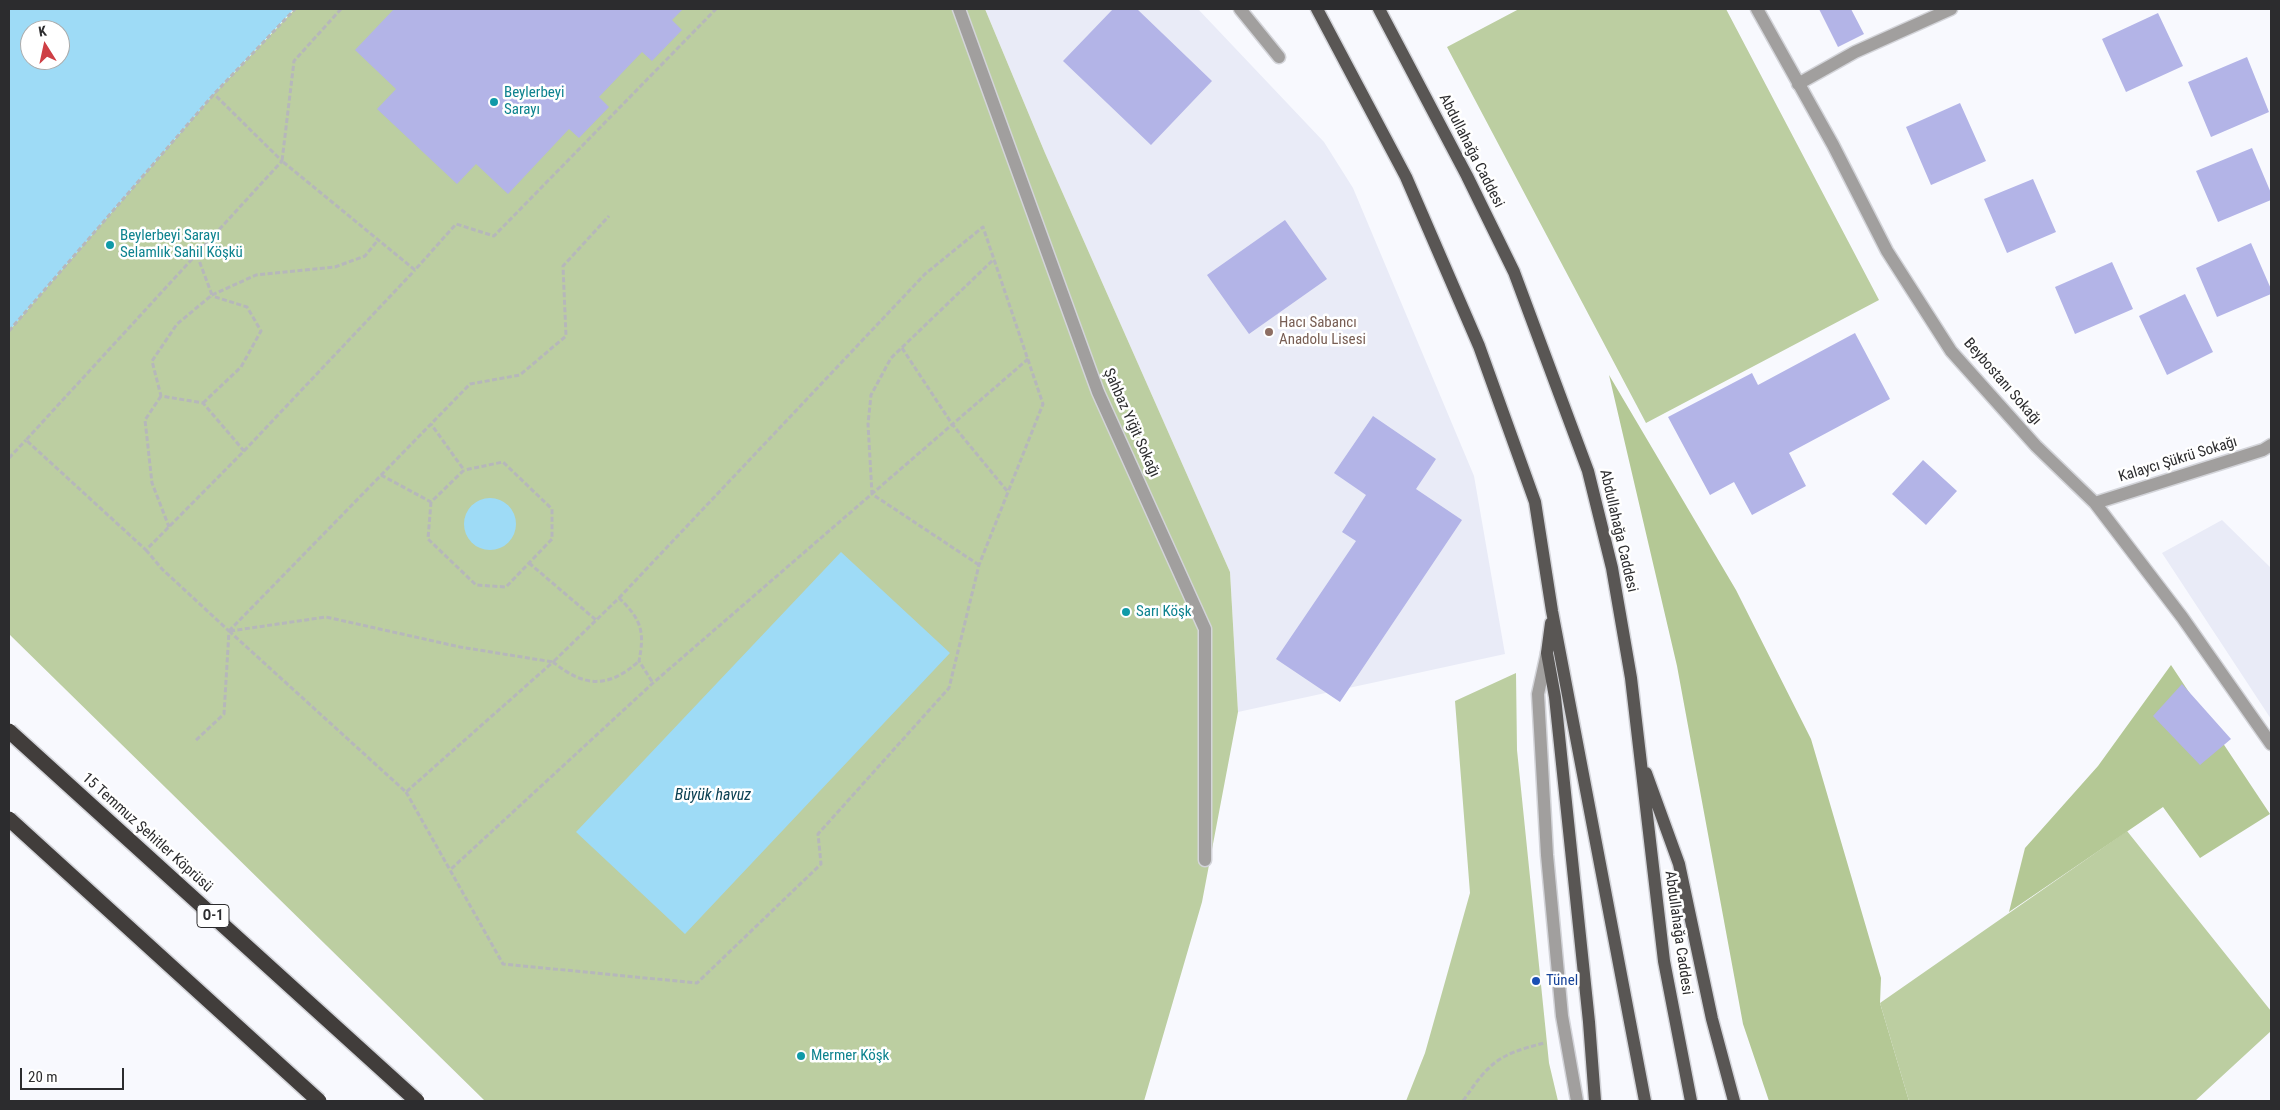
<!DOCTYPE html>
<html>
<head>
<meta charset="utf-8">
<style>
	body { margin:0 }
	#map { position:relative; width:2280px; height:1110px; overflow:hidden; background:#f8f9fe; font-family:"Roboto Condensed",sans-serif }
	canvas { display:block }
	.frame { position:absolute; inset:0; border:10px solid #2c2c2e; pointer-events:none }
	.north { position:absolute; left:20px; top:20px; width:50px; height:50px; box-sizing:border-box; background:#fff; border:1px solid #ababab; border-radius:50%; rotate:350deg; font-size:14px; font-weight:700; line-height:20px; text-align:center; color:#2c2c2e }
	.north::after { content:''; display:block; margin:auto; width:18px; height:22px; background:#ce3f45; clip-path:polygon(50% 0,100% 100%,50% 72%,0 100%) }
	.scale { position:absolute; left:20px; top:1068px; width:104px; height:22px; box-sizing:border-box; border:2px solid #2c2c2e; border-top:0; padding-left:6px; font-size:15px; line-height:18px; white-space:nowrap; color:#2c2c2e; -webkit-text-stroke:4px #fff; paint-order:stroke }
</style>
</head>
<body>
<div id="map">
<canvas width="2280" height="1110"></canvas>
<div class="frame"></div>
<div class="north">K</div>
<div class="scale">20 m</div>
</div>
<script>
const g = document.querySelector('canvas').getContext('2d');
g.lineJoin = 'round';
function paint(path, color) { g.fillStyle = color; g.fill(path, 'evenodd'); }
function trace(path, color, width, dash) { g.strokeStyle = color; g.lineWidth = width; g.lineCap = dash ? 'butt' : 'round'; g.setLineDash(dash || []); g.stroke(path); }
function label(font, color, halo, rows, align = 'center') {
  g.font = font + ' "Roboto Condensed",sans-serif'; g.lineWidth = 5; g.setLineDash([]); g.textBaseline = 'middle'; g.strokeStyle = halo; g.fillStyle = color; for (const [text, x, y, turn = 0] of rows) {
    g.save(); g.translate(x, y); g.rotate((+turn || 0) * Math.PI / 180); g.textAlign = isNaN(turn) ? turn : align; if (halo) g.strokeText(text, 0, 0); g.fillText(text, 0, 0); g.restore();
  }
}
paint(new Path2D(`
	M985,9H1198L1324,142L1353,188L1474,476L1505,654L1238,712L1230,572L1045,153Z
	M2222,520L2271,568V719L2162,553Z`), '#e9ebf7');
paint(new Path2D(`
	M295,9H985L1045,153L1230,572L1238,712L1202,902L1144,1101H485L9,634V331L214,94Z
	M1519,9H1726L1879,300L1646,423L1447,47Z
	M1516,673L1517,750L1549,1063L1558,1101H1406L1425,1053L1470,893L1455,701Z
	M2127,831L2271,1011V1031L2195,1101H1909L1880,1003Z`), '#bccea1');
paint(new Path2D(`
	M1609,375L1736,590L1811,739L1881,978L1880,1003L1909,1101H1769L1743,1024L1677,666Z
	M2171,665L2270,814L2200,858L2163,807L2009,912L2025,848L2098,766Z`), '#b4c895');
paint(new Path2D(`
	M9,9H294L214,94L9,331ZM30,30H60V60H30Z
	M464 524a26 26 0 1 1 52 0a26 26 0 1 1-52 0Z
	M841,552L950,653L685,934L576,832Z`), '#9edbf6');
paint(new Path2D(`
	M394,9H683L672,20L682,30L652,61L642,52L599,97L609,107L579,138L569,129L508,194L476,164L457,184L377,109L396,89L355,50Z
	M1113,9H1137L1212,81L1151,145L1063,61Z
	M1819,9H1851L1864,34L1838,47Z
	M2158,13L2183,66L2126,92L2102,39Z
	M2247,57L2269,112L2211,137L2188,82Z
	M1960,103L1986,161L1931,185L1906,127Z
	M2252,148L2271,193V200L2218,222L2196,171Z
	M2033,179L2056,232L2007,253L1984,199Z
	M1285,220L1327,279L1249,334L1207,275Z
	M2251,243L2271,289V294L2217,317L2196,268Z
	M2112,262L2133,309L2075,334L2055,287Z
	M2185,294L2213,352L2167,375L2139,316Z
	M1855,333L1890,399L1789,453L1806,486L1752,515L1734,482L1710,495L1668,417L1752,373L1758,385Z
	M1373,416L1436,459L1416,489L1462,520L1340,702L1276,659L1356,541L1342,532L1366,495L1334,473Z
	M1923,460L1957,491L1926,525L1892,494Z
	M2182,684L2231,739L2200,765L2153,716Z`), '#b3b4e7');
const minor = new Path2D(`
	M959,9L1098,392L1205,629V860
	M1240,9L1279,57
	M1757,9L1833,145L1887,251L1951,351L2036,446L2095,503L2182,617L2271,744
	M1798,84L1855,52L1951,9
	M2095,503L2263,450L2271,445
	M1547,653L1538,694L1547,855L1562,1016L1577,1101`);
const major = new Path2D(`
	M1317,9L1406,177L1479,346L1535,502L1552,611L1645,1101
	M1379,9L1467,176L1514,272L1588,471L1612,568L1631,678L1664,961L1691,1101
	M1551,623L1547,653L1555,697L1589,1022L1595,1101
	M1646,773L1679,864L1712,1019L1734,1101`);
trace(minor, '#d3d4d9', 15);
trace(major, '#d3d4d9', 15);
trace(new Path2D(`
	M341,9L294,61L282,161L415,270L456,224L494,236L716,9
	M197,255L212,295L177,324L152,361L161,396L203,403L244,451L146,550L26,440L282,161L214,94
	M212,295L256,275L335,267L365,256L378,240
	M9,331L214,94L295,9
	M902,348L952,424L1008,492
	M161,396L145,420L152,483L169,527
	M203,403L241,367L261,331L247,307L212,296
	M244,451L415,270
	M9,458L26,440
	M381,475L431,502L464,470L431,424
	M431,502L428,539L476,585L506,587L552,539V509L503,462L464,470
	M146,550L162,569L229,631L224,714L195,741
	M529,563L596,620
	M979,565L872,494L868,424L871,395L891,358L994,259
	M619,598L925,274L983,227L1043,404L979,565L949,688L818,834L821,864L697,983L503,964L450,870L653,683L1028,359
	M229,631L470,384L520,375L566,336L563,266L609,216
	M229,631L406,792L553,662C584,687 608,689 639,661
	M230,631L326,617L460,647L553,662L619,598C641,619 645,631 639,661L653,683
	M406,792L450,870
	M1463,1101C1490,1062 1497,1055 1544,1043`), '#b6b7bb', 3, [5, 2.5]);
trace(minor, '#a19f9e', 12);
trace(major, '#595654', 12);
const highwayBridge = new Path2D(`
	M9,731L417,1101
	M9,819L319,1101`);
trace(highwayBridge, '#d3d4d9', 18, []);
trace(highwayBridge, '#413d3b', 15);
for (const [x, y, r, color] of [
	[494,102,5,"#0f9aa8"],
	[110,245,5,"#0f9aa8"],
	[1269,332,5,"#8d6e63"],
	[1126,612,5,"#0f9aa8"],
	[1536,981,5,"#1a4fb4"],
	[801,1056,5,"#0f9aa8"]
]) { const dot = new Path2D(); dot.arc(x, y, r, 0, 2 * Math.PI); g.fillStyle = color; g.fill(dot); trace(dot, '#fff', 2); }
for (const [x, y, w] of [
	[213,916,32]
]) { const box = new Path2D(); box.roundRect(x - w / 2, y - 11.5, w, 23, 4); g.fillStyle = '#fff'; g.fill(box); trace(box, '#2c2c2e', 1); }
label('bold 14px', '#2c2c2e', null, [
	["O-1",213,916]
]);
label('15px', '#0d838f', '#fff', [
	["Beylerbeyi",504,93],
	["Sarayı",504,110],
	["Beylerbeyi Sarayı",120,236],
	["Selamlık Sahil Köşkü",120,253],
	["Sarı Köşk",1136,612],
	["Mermer Köşk",811,1056]
], 'left');
label('15px', '#2c2c2e', '#fff', [
	["Abdullahağa Caddesi",1471,151,63],
	["Beybostanı Sokağı",2002,382,49],
	["Şahbaz Yiğit Sokağı",1131,423,66],
	["Kalaycı Şükrü Sokağı",2178,460,-17],
	["Abdullahağa Caddesi",1618,531,77],
	["15 Temmuz Şehitler Köprüsü",147,833,42],
	["Abdullahağa Caddesi",1678,933,82]
]);
label('15px', '#785e54', '#fff', [
	["Hacı Sabancı",1279,323],
	["Anadolu Lisesi",1279,340]
], 'left');
label('15px', '#164399', '#fff', [
	["Tünel",1546,981]
], 'left');
label('italic 16px', '#0c4153', '#fff', [
	["Büyük havuz",713,796]
]);
</script>
</body>
</html>
